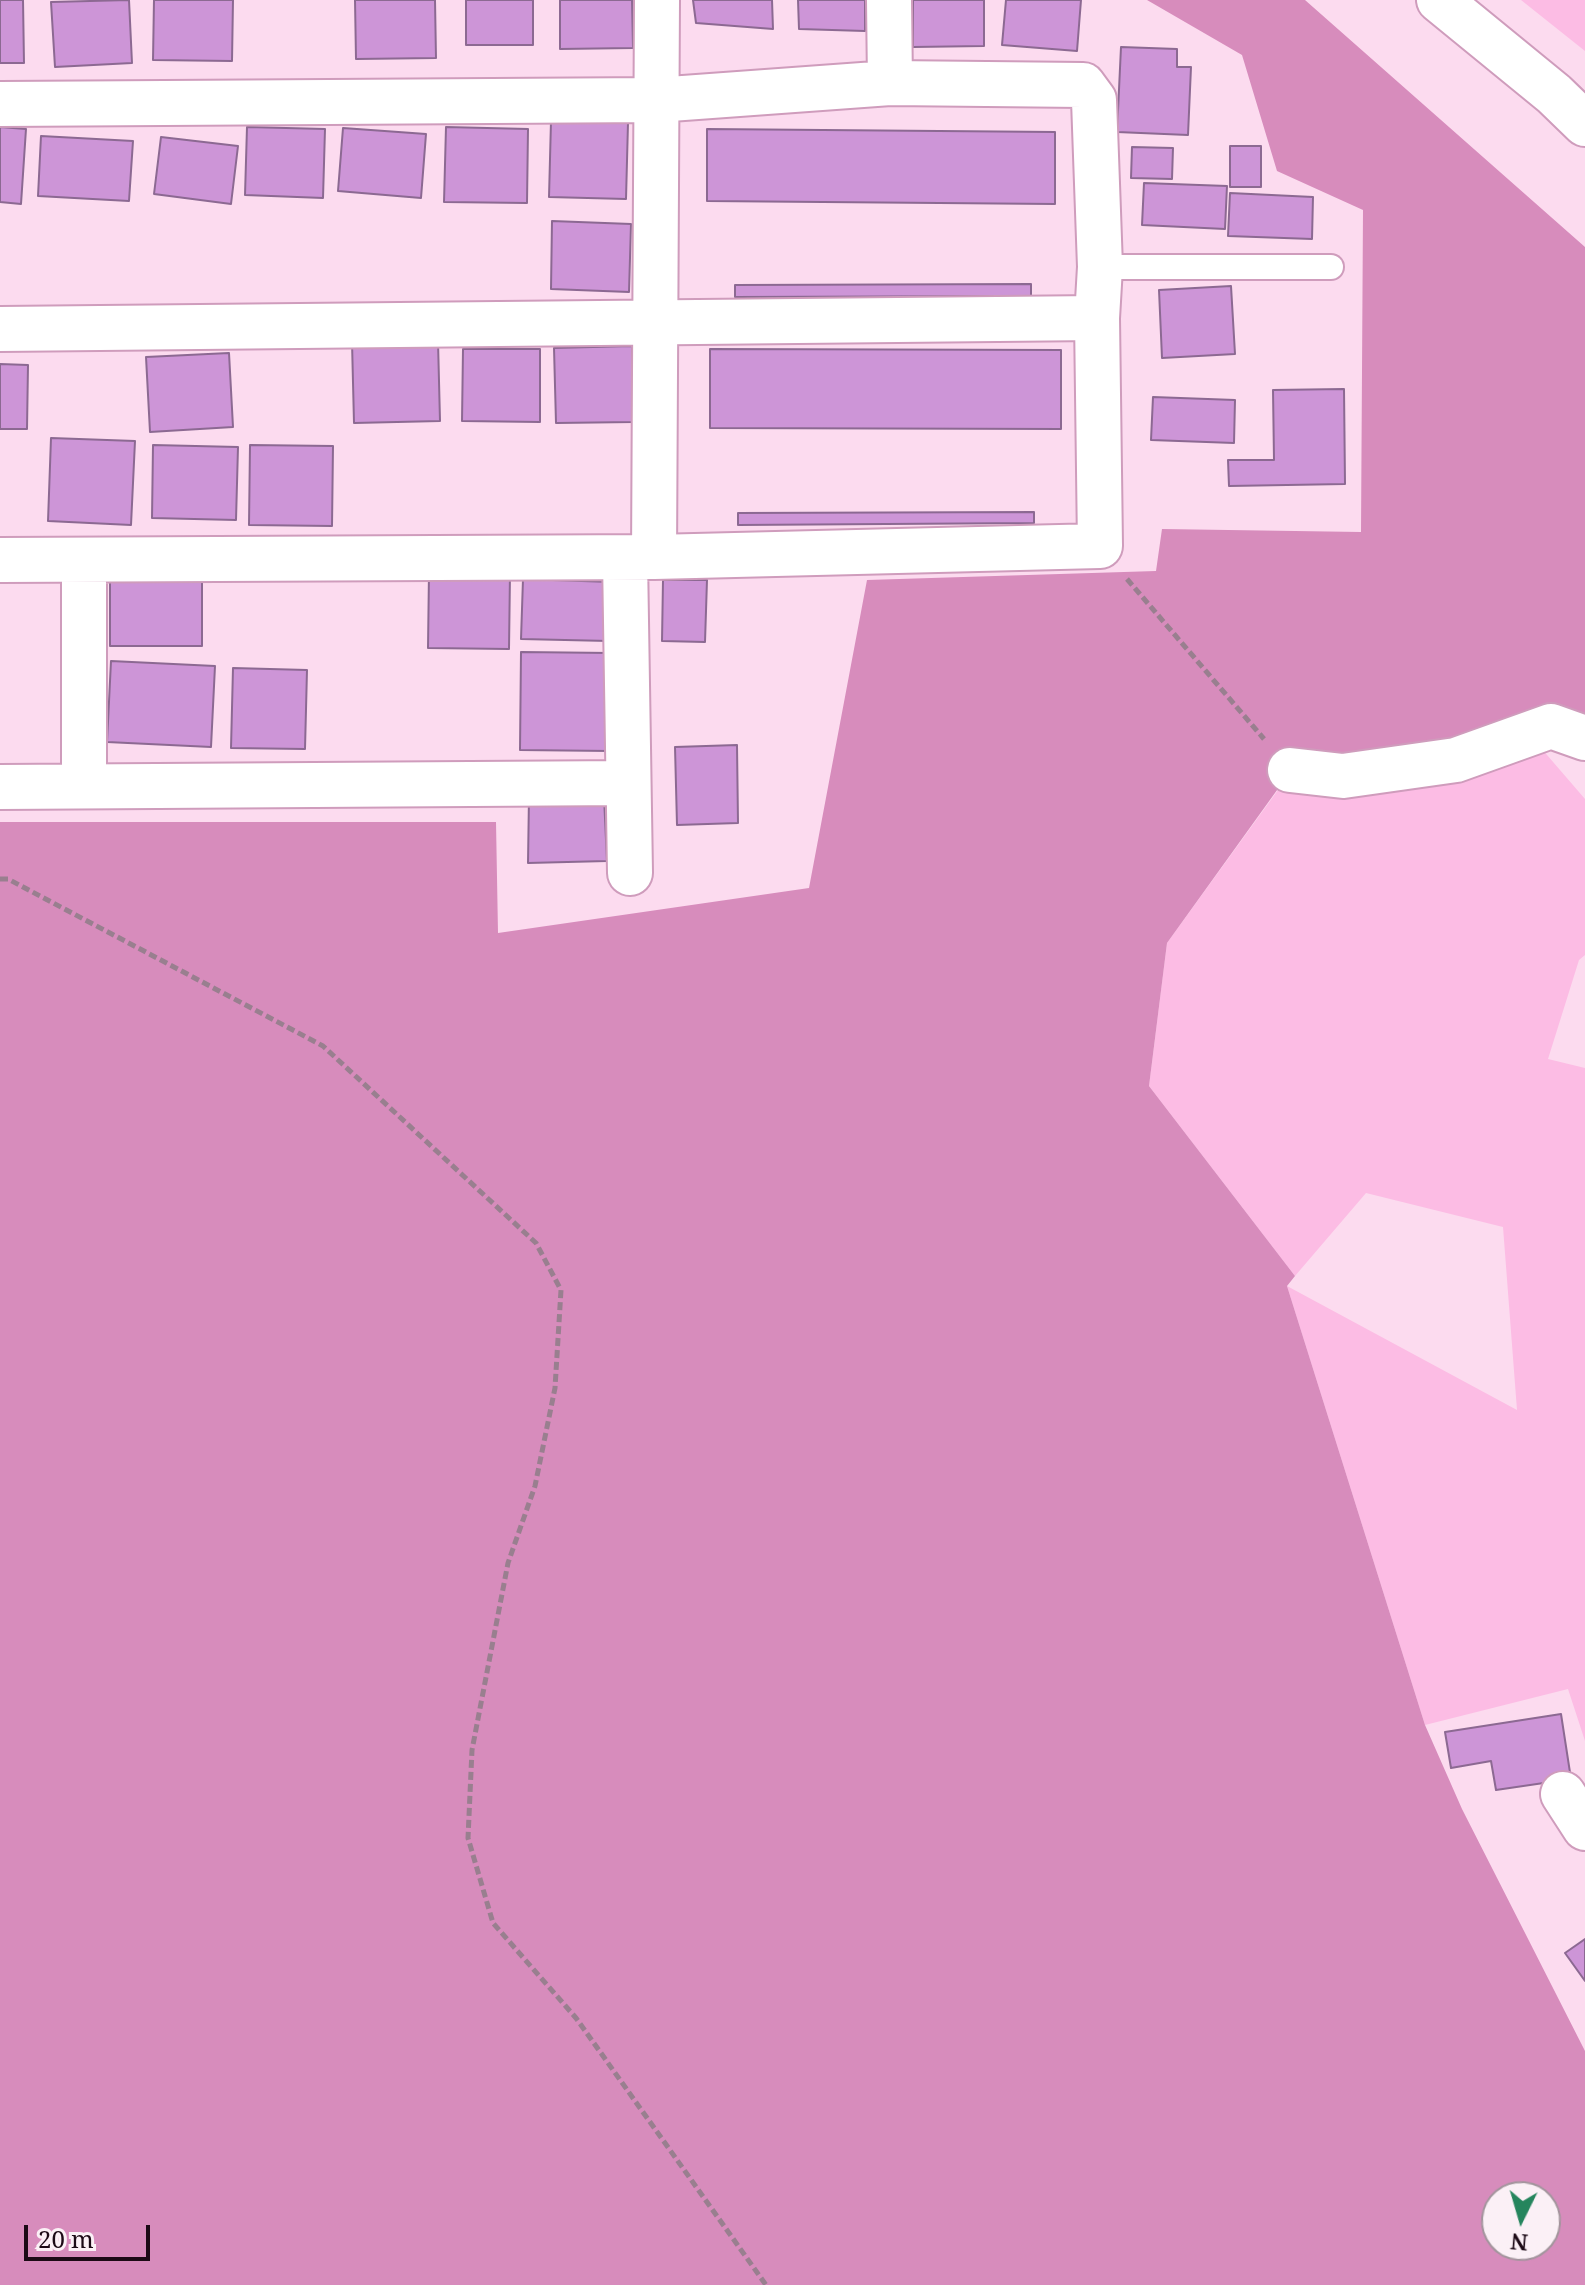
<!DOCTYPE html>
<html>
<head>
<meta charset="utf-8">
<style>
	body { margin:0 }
	#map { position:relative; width:1585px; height:2285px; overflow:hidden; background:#fcdbef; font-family:"Noto Serif",serif }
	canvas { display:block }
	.north { position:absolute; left:1481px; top:2181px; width:80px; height:80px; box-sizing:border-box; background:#fbf0f6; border:2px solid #a2949c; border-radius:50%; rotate:185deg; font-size:22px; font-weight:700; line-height:32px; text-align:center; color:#1c0a16 }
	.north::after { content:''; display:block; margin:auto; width:28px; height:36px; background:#25855d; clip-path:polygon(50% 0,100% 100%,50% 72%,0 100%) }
	.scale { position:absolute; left:24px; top:2225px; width:126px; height:36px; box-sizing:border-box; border:4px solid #1c0a16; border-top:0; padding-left:10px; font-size:24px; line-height:28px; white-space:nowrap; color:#1c0a16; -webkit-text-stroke:6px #fbf0f6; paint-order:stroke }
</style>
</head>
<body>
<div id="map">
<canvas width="1585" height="2285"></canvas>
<div class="north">N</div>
<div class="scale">20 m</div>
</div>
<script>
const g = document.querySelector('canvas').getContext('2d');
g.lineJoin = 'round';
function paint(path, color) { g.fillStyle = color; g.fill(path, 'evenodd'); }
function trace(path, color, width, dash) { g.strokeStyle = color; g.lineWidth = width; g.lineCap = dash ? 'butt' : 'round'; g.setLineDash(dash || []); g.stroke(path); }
paint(new Path2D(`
	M1521,0H1585V51Z
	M1541,748L1585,799V955L1579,960L1548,1059L1585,1068V1741L1568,1689L1425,1725L1287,1286L1517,1410L1503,1227L1366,1193L1295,1276L1149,1086L1167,943L1286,779Z`), '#fcbce4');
paint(new Path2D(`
	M1147,0H1305L1585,247V761L1550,721L1285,779L1167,943L1149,1086L1295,1276L1287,1286L1425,1725L1462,1809L1585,2051V2285H0V822H496L498,933L809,888L867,580L1156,571L1162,529L1361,532L1363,210L1277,171L1242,55ZM1497,2197H1545V2245H1497Z`), '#d78cbc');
const building = new Path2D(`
	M0,0H23L24,63H0Z
	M129,0L132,63L55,67L51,2Z
	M154,0H233L232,61L153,60Z
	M355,0H435L436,58L356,59Z
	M466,0H533V45H466Z
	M560,0H632L633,48L560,49Z
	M693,0H772L773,29L696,23Z
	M798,0H865V31L799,29Z
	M913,0H984V46L913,47Z
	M1006,0H1081L1077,51L1002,45Z
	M1121,47L1177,49V67H1191L1188,135L1117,132Z
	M551,121L628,123L626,199L549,197Z
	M0,127L26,129L21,204L0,202Z
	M247,127L325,129L323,198L245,195Z
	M446,127L528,129L527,203L444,202Z
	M343,128L426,134L421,198L338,191Z
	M707,129L1055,132V204L707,201Z
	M41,136L133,141L129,201L38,196Z
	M161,137L238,146L231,204L154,194Z
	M1230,146H1261V187H1230Z
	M1132,147L1173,148L1172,179L1131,178Z
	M1144,183L1227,186L1225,229L1142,225Z
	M1230,193L1313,197L1312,239L1228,236Z
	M552,221L631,224L629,292L551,289Z
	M1031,284V296L735,297V285Z
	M1231,286L1235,354L1162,358L1159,290Z
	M438,341L440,421L354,423L352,342Z
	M632,346L634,422L556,423L554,348Z
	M463,349H540V422L462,421Z
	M710,349L1061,350V429L710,428Z
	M229,353L233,427L150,432L146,357Z
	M0,364L28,365L27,429H0Z
	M1344,389L1345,484L1229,486L1228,460H1274L1273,390Z
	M1153,397L1235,400L1234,443L1151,440Z
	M51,438L135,441L131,525L48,521Z
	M153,445L238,447L236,520L152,518Z
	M250,445L333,446L332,526L249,525Z
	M1034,512V523L738,525V513Z
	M110,571H202V646H110Z
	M429,572L510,573L509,649L428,648Z
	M523,579L611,582L609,641L521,639Z
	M663,580H707L705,642L662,641Z
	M521,652L611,653L610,751L520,750Z
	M111,661L215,666L211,747L107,742Z
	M233,668L307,670L305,749L231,748Z
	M737,745L738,823L677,825L675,747Z
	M529,796L604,797L607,861L528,863Z
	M1561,1714L1571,1779L1496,1790L1491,1761L1451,1768L1445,1732Z
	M1585,1939V1981L1565,1953Z`);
paint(building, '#cd95d7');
trace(building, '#8c6992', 2);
const service = new Path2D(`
	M1100,267H1331`);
const minor = new Path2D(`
	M889,0L890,83
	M0,104L656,100L890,83L1083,85L1094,100L1100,267L1097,318L1100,546L654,557L0,560
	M0,329L1097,318
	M654,557L657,0
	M625,558L630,873
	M84,560V786
	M1290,770L1343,776L1456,760L1551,726L1585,738
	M0,787L628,783
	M1563,1794L1585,1828`);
const tertiary = new Path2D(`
	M1439,0L1554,94L1585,124`);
trace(service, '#cf9cbc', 28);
trace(minor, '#cf9cbc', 48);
trace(tertiary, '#cf9cbc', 48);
trace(new Path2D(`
	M1127,579L1264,739
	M0,879H8L323,1046L536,1243L561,1290L555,1388L535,1486L508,1563L472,1750L468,1838L493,1923L576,2018L766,2285`), '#997f8f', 5, [8, 4]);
trace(service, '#fff', 24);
trace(minor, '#fff', 44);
trace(tertiary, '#fff', 44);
</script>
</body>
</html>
